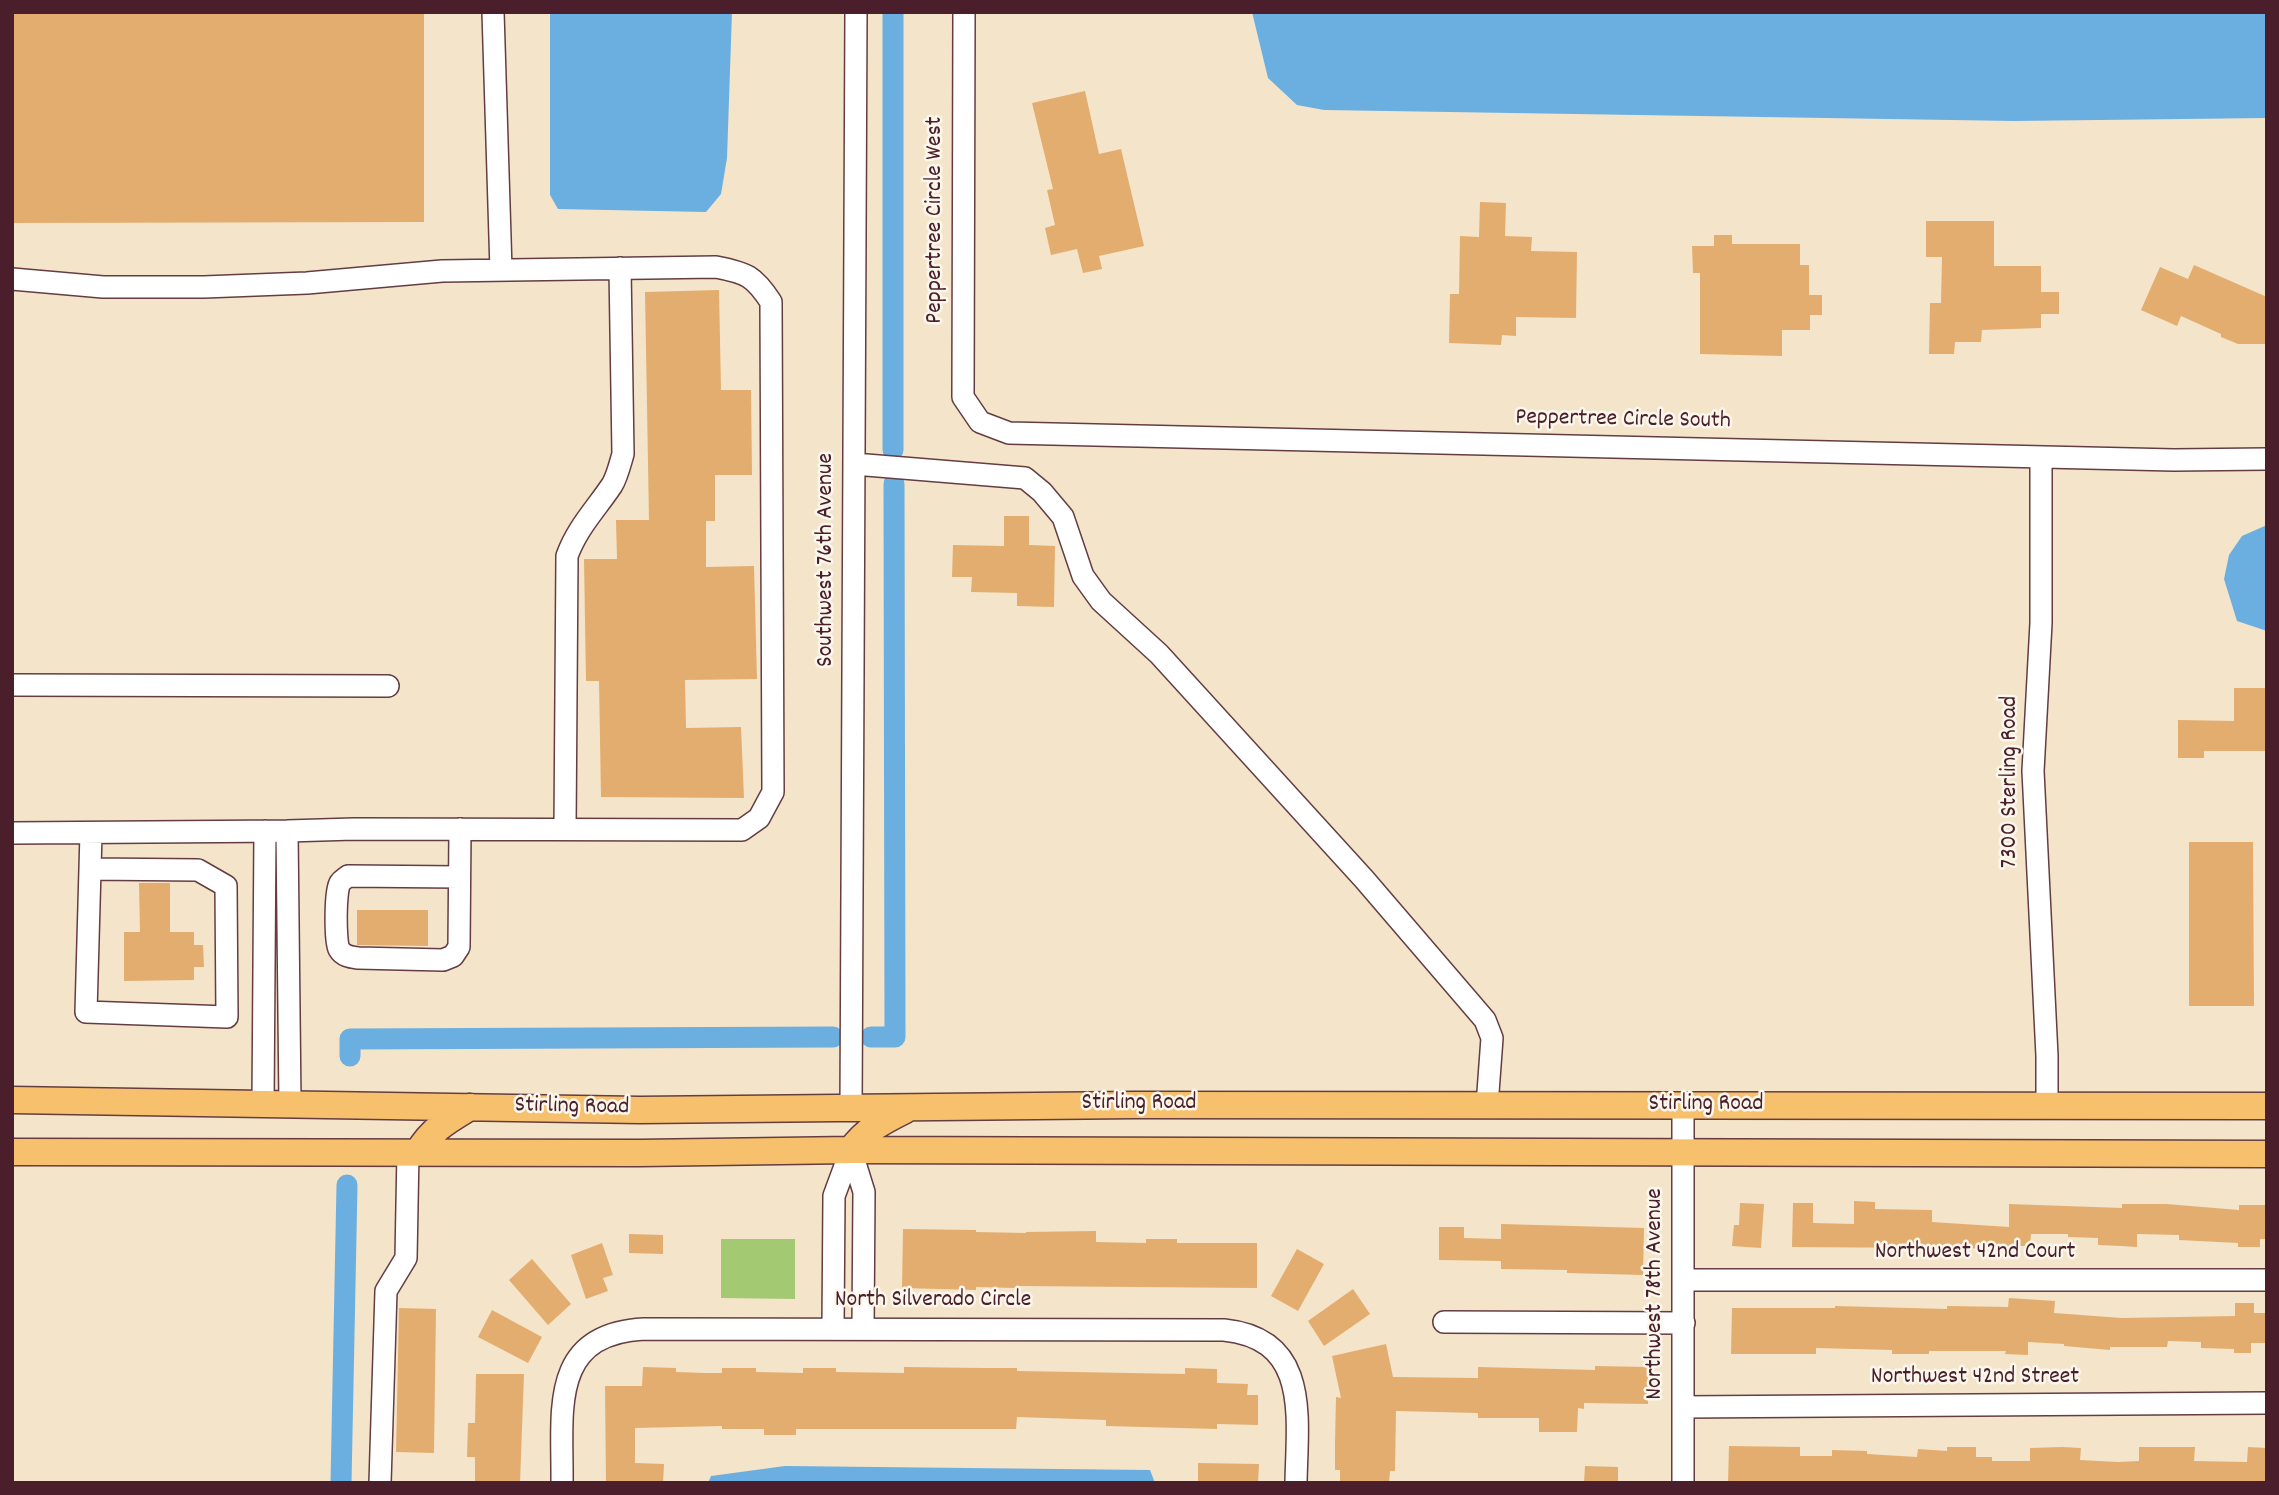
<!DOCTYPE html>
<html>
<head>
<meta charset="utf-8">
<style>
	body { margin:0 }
	#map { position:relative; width:2279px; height:1495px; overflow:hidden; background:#f4e4ca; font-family:Dekko,sans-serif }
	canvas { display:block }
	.frame { position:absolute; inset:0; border:14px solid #4a1f2b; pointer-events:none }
</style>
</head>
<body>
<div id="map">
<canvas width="2279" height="1495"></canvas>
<div class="frame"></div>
</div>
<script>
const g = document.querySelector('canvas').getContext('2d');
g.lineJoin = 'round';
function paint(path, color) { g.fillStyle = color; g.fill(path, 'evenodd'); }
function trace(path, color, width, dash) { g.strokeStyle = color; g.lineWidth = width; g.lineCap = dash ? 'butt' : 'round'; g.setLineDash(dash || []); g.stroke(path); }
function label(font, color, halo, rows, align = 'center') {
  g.font = font + ' Dekko,sans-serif'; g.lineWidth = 5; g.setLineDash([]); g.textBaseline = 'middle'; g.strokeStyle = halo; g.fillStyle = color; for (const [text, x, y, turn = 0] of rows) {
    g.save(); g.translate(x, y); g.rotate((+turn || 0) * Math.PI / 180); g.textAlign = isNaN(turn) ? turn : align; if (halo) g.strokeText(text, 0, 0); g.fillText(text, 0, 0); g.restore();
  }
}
paint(new Path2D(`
	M721,1239H795V1299L721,1298Z`), '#a3c973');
paint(new Path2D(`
	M550,12H732L727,158L721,194L706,212L558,209L550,195Z
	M1252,12H2267V118L2014,121L1324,110L1297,105L1268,78Z
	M2267,525V631L2237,621L2224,579L2229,555L2242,536Z
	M785,1466L1150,1470L1155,1483H708L711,1476Z`), '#6baee0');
trace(new Path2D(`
	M893,12V450
	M871,1037H895L894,484
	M350,1056V1039L833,1037
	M341,1483L347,1185`), '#6baee0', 21);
paint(new Path2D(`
	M12,12H424V222L12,223Z
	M1085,91L1099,154L1121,149L1144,246L1099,256L1102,269L1083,273L1077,249L1051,255L1045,228L1055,225L1047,190L1053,189L1032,103Z
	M1480,202L1506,203L1505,236L1532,237L1531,251L1577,252L1576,318L1516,317V336L1502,335L1501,345L1449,343L1450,294H1459L1460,236L1479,237Z
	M1926,221H1994V266H2041V292H2059V314H2041V328L1982,330L1981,342H1955L1954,354H1929L1930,303H1941L1942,257H1926Z
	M1714,235H1732V244H1800V265H1809V295H1822V315H1810V330H1782V356L1700,354V273H1693L1692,246H1714Z
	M2194,265L2267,297V344H2238L2221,337V334L2181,316L2177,326L2141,310L2160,267L2188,279Z
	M719,290L721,390H751L752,475H715V521H706V567L754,566L757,679L685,680L686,728L741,727L744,798L601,797L599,681H586L584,559H617L616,520H649L645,292Z
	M1004,516H1029V545L1055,546L1054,607L1017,606V593L971,592L972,577H952L953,545L1004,546Z
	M2234,688H2267V751H2204V758H2178V720L2234,721Z
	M2189,842H2253L2254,1006H2189Z
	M139,883H170V932H194V945H203L204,967H194V980L124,981V932H140Z
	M357,910H428V946L357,945Z
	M1854,1201L1875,1202V1209L1932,1210V1222L2009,1227V1204L2122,1208V1204H2166L2239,1210V1205H2267V1239H2260V1247H2238V1243L2179,1240V1235L2137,1234V1247L2121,1246L2098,1245V1238L2068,1237V1234H2031L2030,1246H1986L1985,1249L1932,1246V1248L1792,1247L1793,1203H1813V1223L1854,1224Z
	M1740,1203L1764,1204L1761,1248L1732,1246L1734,1225H1739Z
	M1501,1224L1644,1228L1643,1275L1567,1273V1270L1501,1269V1261L1439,1260V1227H1464V1238L1501,1239Z
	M903,1229L976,1230V1232L1026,1233V1232L1096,1231V1242L1146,1243V1239H1177V1243H1257V1288L1016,1286V1288L976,1287V1290L902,1288Z
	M629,1234L663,1235V1254L629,1253Z
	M602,1243L613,1275L603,1278L608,1291L586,1299L571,1255Z
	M1297,1249L1324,1264L1298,1311L1271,1296Z
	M532,1259L571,1304L548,1325L509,1280Z
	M1353,1289L1370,1314L1324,1346L1308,1321Z
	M2009,1298L2055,1301L2054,1313L2122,1318L2235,1316V1303H2254V1313H2267V1343H2251V1353H2234V1349L2201,1348V1342L2168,1341L2167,1347H2110V1350L2064,1346V1344L2028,1342V1355L2005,1354L2006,1351H1929V1354H1892V1350L1816,1348V1354H1731L1732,1308H1835V1306L1947,1309V1306L2008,1307Z
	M399,1308L436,1309L434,1453L396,1452Z
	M492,1310L542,1337L528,1363L478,1337Z
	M1386,1344L1393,1377L1478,1378V1367L1595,1370V1366L1648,1367V1404L1584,1403V1409L1578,1408L1577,1432H1539V1418H1478V1413L1396,1411L1395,1471H1390L1389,1483H1340V1470H1335V1442L1336,1397L1341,1398L1332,1356Z
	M643,1367L676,1368V1372L705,1373H722V1368H756V1372L803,1373V1368H836V1372L904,1373V1367L984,1368H1017V1371L1185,1374V1368L1217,1369V1383L1248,1384L1247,1395H1258V1425L1217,1424V1429L1106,1426V1420L1017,1417L1016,1429H796V1435H764V1429H722V1426L635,1428V1463L664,1464L663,1483H606L605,1386H642Z
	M476,1374H524L520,1483H475V1457H467L468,1423H475Z
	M1729,1446L1800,1447V1456H1832V1450L1867,1451V1454L1917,1457L1918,1449L1947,1451V1447H1976V1457H1992V1461H2030V1448L2062,1447L2081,1448L2080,1460L2118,1462L2139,1461V1447H2195L2194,1461L2247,1462L2248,1447L2267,1448V1483H1728Z
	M1198,1463L1259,1464L1258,1483H1198Z
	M1585,1466L1618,1467V1483H1584Z`), '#e3ad6f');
const minor = new Path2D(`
	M493,12L501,270
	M964,12L963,397L980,422L1009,433L2174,460L2267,459
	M12,279L103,287H204L307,283L442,271L716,267C747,273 754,276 771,302L773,792L759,818L742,830L354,829L287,831L12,833
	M2041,457V623L2033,771L2047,1056V1106
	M854,464L1025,478L1042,492L1063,517L1083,576L1101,601L1159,654L1364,879L1485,1020L1492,1038L1487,1106
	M12,685L388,686
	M565,829L567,556C577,528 596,509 612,485C617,477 620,464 623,454L620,268
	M287,831L290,1104
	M90,869L198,870L226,886L227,1017L86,1012L91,833
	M459,877L348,876C346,878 342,880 340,883C335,890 335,941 339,949C343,956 350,957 358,958L443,960L453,956L459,947L460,829
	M263,1104L265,831
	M851,1108L856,12
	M851,1150L864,1192L863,1328
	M1684,1280H2267
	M1444,1322L1684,1323
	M833,1328L834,1196L851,1150
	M1683,1407L2267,1403
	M380,1483L386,1291L406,1258L408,1152
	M562,1483C563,1412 548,1334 644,1329L1224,1330C1311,1339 1297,1418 1296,1483
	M1683,1483V1106`);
const major = new Path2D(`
	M12,1100L640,1110L1135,1105L2267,1106
	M851,1150C865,1130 883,1121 905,1110
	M12,1152L640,1153L851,1150L2267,1154
	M418,1152C432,1129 447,1121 470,1107`);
trace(minor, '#643d43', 24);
trace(major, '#643d43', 29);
trace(minor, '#fff', 21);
trace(major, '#f7c06c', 26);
label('24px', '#4a1f2b', '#fbf7ec', [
	["Peppertree Circle West",937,220,-90],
	["Peppertree Circle South",1623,421,1],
	["Southwest 76th Avenue",828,560,-90],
	["7300 Sterling Road",2012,782,-90],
	["Stirling Road",1139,1105],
	["Stirling Road",1706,1106],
	["Stirling Road",572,1108,1],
	["Northwest 42nd Court",1975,1254],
	["Northwest 78th Avenue",1657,1294,-90],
	["North Silverado Circle",933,1302],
	["Northwest 42nd Street",1975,1379]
]);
</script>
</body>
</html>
